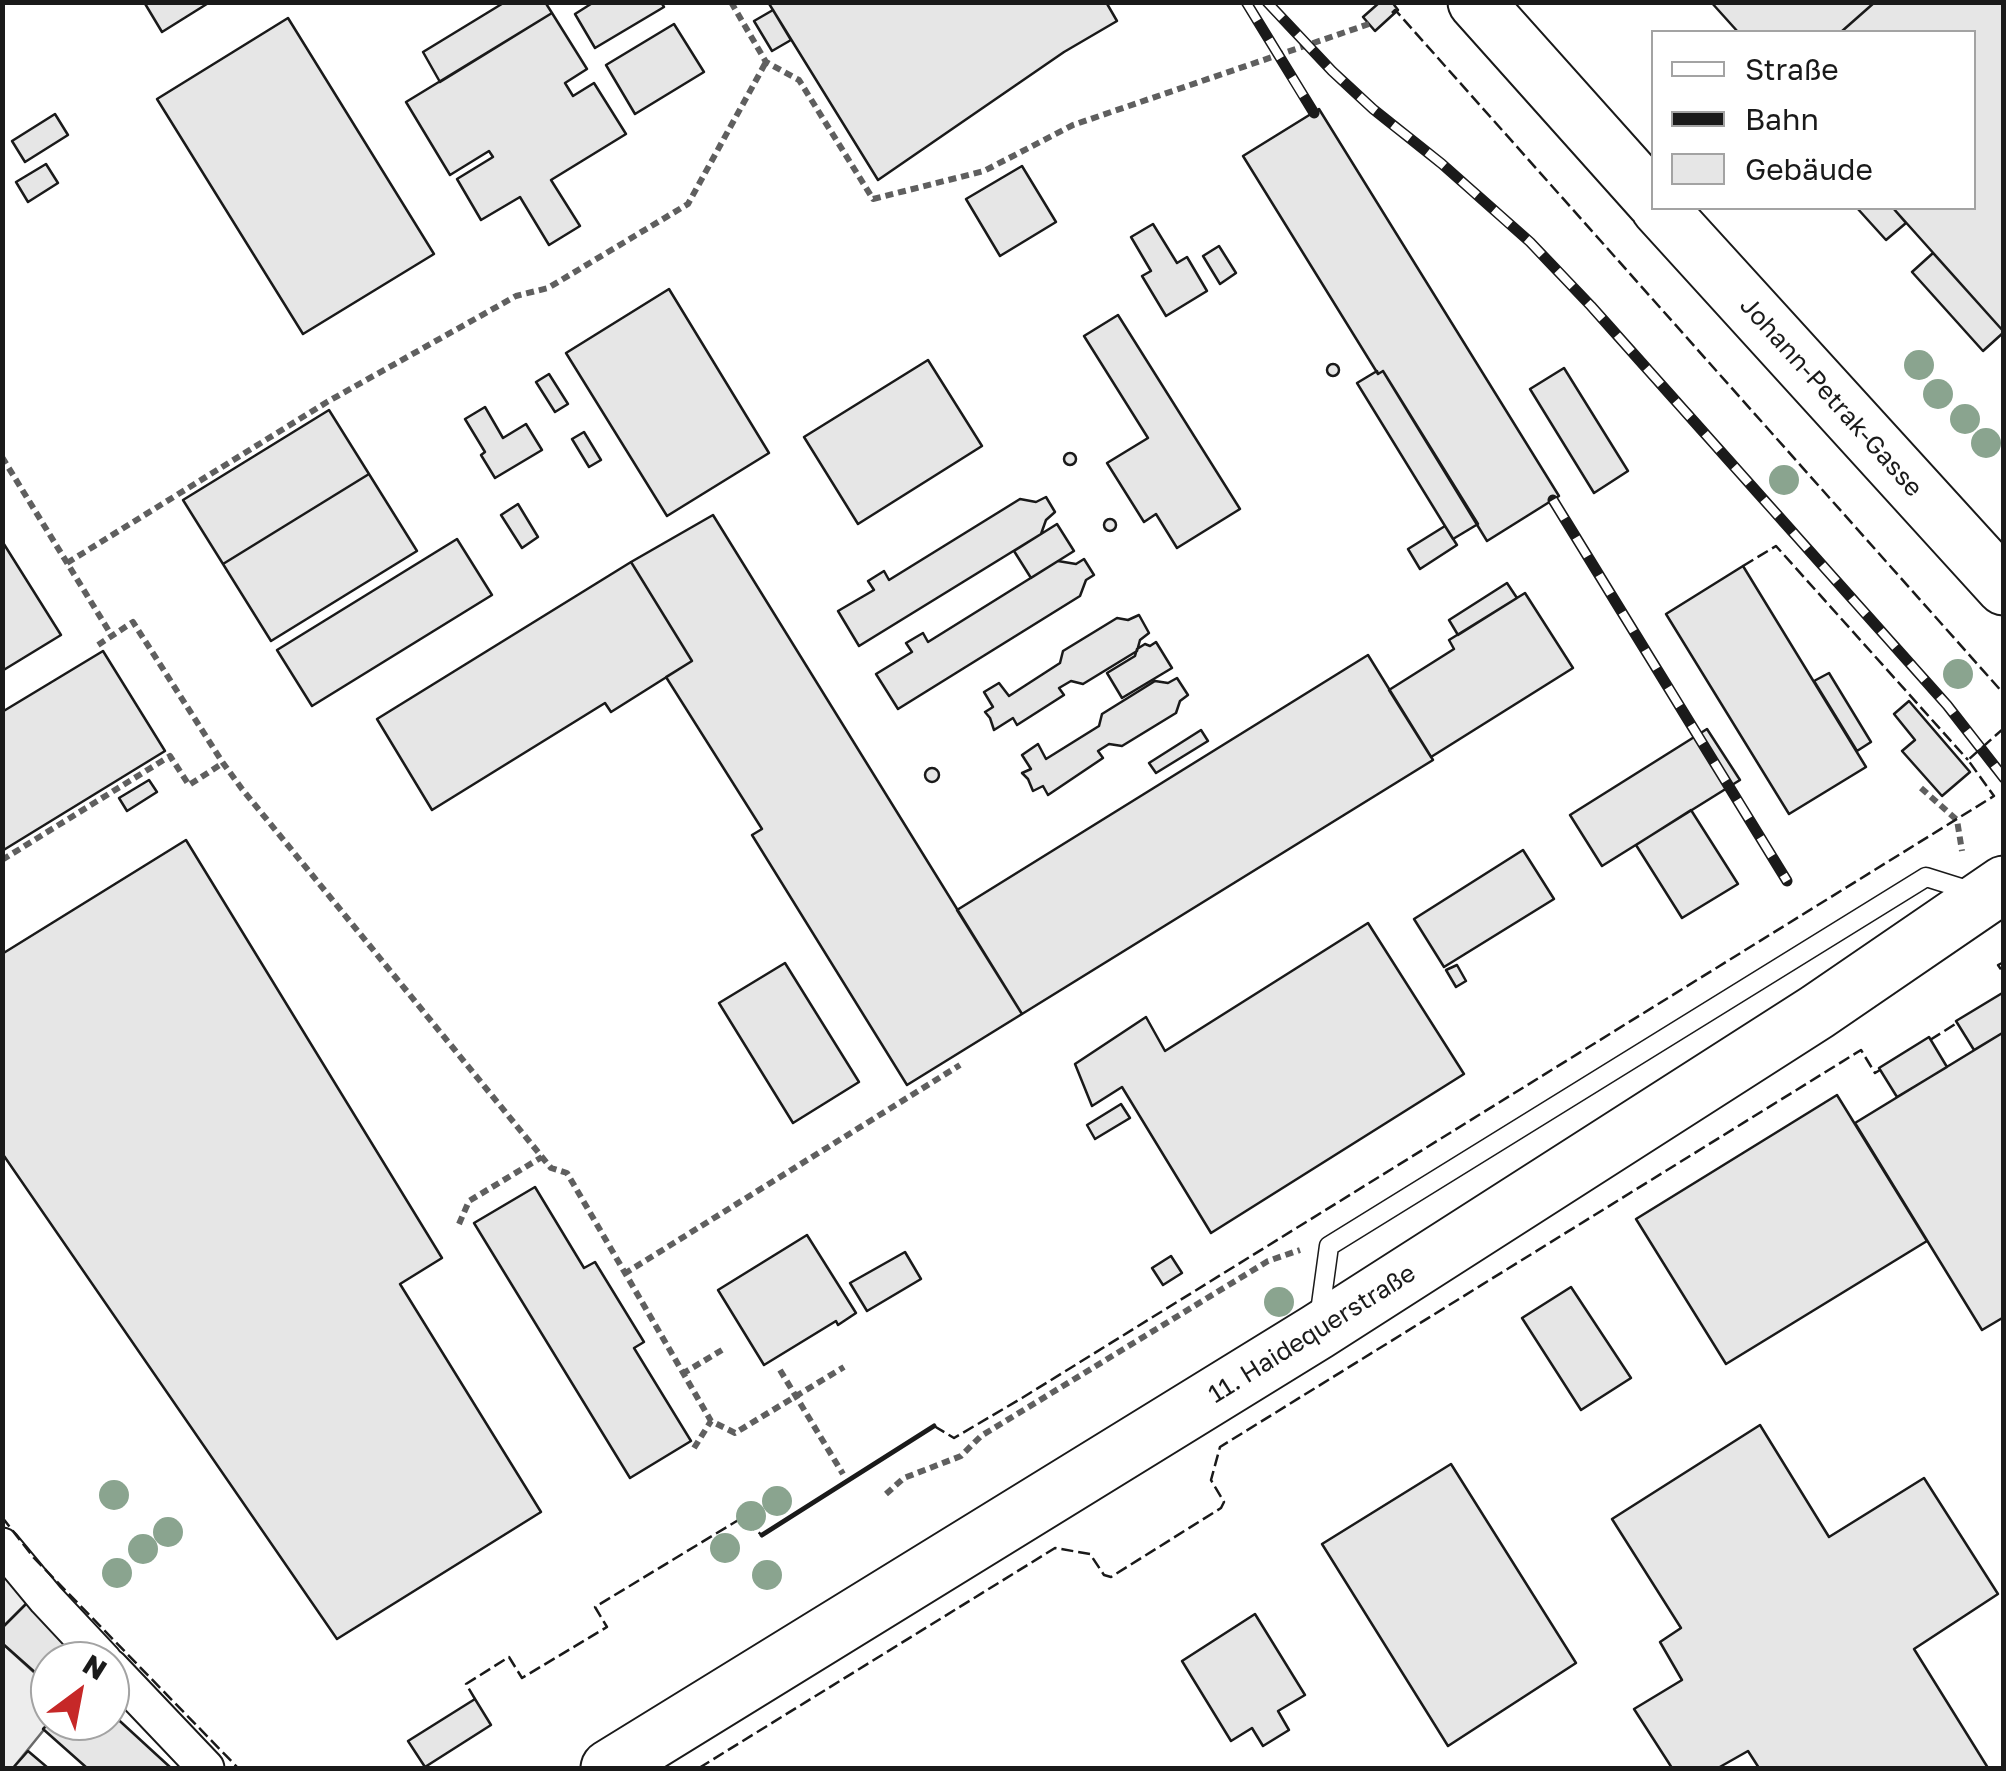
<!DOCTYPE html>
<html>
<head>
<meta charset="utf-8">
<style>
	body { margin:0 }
	#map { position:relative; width:2006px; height:1771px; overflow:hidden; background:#fff; font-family:"Golos Text",sans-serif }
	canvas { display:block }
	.frame { position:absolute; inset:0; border:5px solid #1a1a1a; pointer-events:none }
	.legend { position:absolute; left:1651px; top:30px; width:325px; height:180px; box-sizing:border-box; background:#fff; border:2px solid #a3a3a3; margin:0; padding:12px 18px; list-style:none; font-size:30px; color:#1a1a1a }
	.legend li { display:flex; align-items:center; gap:20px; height:50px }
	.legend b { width:50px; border:2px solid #a3a3a3 }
	.north { position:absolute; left:30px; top:1641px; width:100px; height:100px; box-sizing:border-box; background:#fff; border:2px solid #a3a3a3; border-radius:50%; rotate:32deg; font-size:28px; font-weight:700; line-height:40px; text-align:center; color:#1a1a1a }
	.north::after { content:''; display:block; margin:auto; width:35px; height:45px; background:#c62828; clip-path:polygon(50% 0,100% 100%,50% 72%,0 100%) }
</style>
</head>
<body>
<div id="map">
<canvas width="2006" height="1771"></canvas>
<div class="frame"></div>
<ul class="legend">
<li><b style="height:12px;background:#fff"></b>Straße</li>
<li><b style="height:12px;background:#1a1a1a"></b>Bahn</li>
<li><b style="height:28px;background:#e6e6e6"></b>Gebäude</li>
</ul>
<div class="north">N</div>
</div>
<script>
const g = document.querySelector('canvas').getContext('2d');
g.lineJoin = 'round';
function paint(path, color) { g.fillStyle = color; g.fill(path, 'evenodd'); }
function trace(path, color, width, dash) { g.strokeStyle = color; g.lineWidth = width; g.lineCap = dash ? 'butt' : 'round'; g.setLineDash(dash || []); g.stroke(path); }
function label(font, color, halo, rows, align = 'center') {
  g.font = font + ' "Golos Text",sans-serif'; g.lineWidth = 8; g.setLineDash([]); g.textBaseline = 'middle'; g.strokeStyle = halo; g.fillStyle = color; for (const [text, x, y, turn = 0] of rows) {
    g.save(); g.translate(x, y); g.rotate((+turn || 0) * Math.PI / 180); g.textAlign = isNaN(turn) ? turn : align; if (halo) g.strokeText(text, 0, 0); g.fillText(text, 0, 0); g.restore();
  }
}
const green = new Path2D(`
	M2,1566L29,1601L2,1628Z
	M2,1643L37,1675L50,1662L51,1721L13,1768H3Z`);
paint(green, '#ededed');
trace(green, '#6a6a6a', 2.5);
const building = new Path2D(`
	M144,2H210L162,32Z
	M505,2H545L552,13L440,82L423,52Z
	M594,2H661L664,7L595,48L575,14Z
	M768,2H1106L1117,21L1064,52L878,180Z
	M1380,2H1392L1398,10L1375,31L1363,17Z
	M1711,2H1875L1841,32H1738Z
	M1875,2H2004V332L1893,208H1974V32H1841Z
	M773,10L791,40L772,51L754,21Z
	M552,13L587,69L565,83L573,96L594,83L626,134L551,180L580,226L549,245L520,197L481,220L457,179L493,157L489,151L450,175L406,102Z
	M288,18L434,254L303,334L157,99Z
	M674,24L704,72L635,114L606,65Z
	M1319,109L1559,496L1487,541L1383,371L1378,374L1243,156Z
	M55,114L68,135L25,162L12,141Z
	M46,164L58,183L28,202L16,182Z
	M1022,166L1056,222L1000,256L966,199Z
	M1857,208H1893L1906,223L1886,240Z
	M1153,224L1177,263L1187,257L1207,291L1166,316L1142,276L1151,271L1131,237Z
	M1219,246L1236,273L1220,284L1203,256Z
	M1933,253L2004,332L1983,351L1912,272Z
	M669,289L769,453L667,516L566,353Z
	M1118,315L1240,509L1177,548L1156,514L1144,522L1107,463L1148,438L1084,336Z
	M928,360L982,446L858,524L804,437Z
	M1327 370a6 6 0 1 1 12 0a6 6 0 1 1-12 0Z
	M1564,368L1628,471L1594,493L1530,389Z
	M1377,371L1378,374L1383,371L1478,524L1453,539L1357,383Z
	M549,374L568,404L555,412L536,382Z
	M485,407L503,438L526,424L542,450L495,478L481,455L485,452L465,419Z
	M329,410L369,474L223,564L183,500Z
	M584,432L601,460L589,467L572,439Z
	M1064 459a6 6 0 1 1 12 0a6 6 0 1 1-12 0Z
	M369,474L417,551L271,641L223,564Z
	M1046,497L1055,512L1046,520L1041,534L859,646L838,611L874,590L868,581L884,571L889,580L1020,499L1036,502Z
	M518,504L538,537L522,548L501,515Z
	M713,515L1022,1014L907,1085L752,835L762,829L666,677L692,661L631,562Z
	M1104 525a6 6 0 1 1 12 0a6 6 0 1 1-12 0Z
	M1057,524L1074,551L1031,578L1014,551Z
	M1445,526L1457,545L1420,569L1408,549Z
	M457,539L492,595L312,706L277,650Z
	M2,541L61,635L2,671Z
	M1084,559L1094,575L1086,580L1080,596L898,709L876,674L912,652L906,643L923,633L928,642L1058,561L1076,564Z
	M631,562L692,661L611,712L605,703L432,810L377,719Z
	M1743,566L1866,767L1789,814L1666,614Z
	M1507,583L1517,598L1458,635L1449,620Z
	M1525,593L1573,668L1431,757L1389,690L1454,649L1449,640Z
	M1139,615L1149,633L1140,640L1137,651L1083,684L1071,681L1059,688L1064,695L1017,725L1013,718L994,730L990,718L985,712L993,707L984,692L999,683L1009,696L1060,663L1063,651L1117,618L1128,620Z
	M1156,642L1172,668L1122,698L1107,673L1135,656L1137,649L1145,644L1150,646Z
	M103,651L165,751L2,851V712Z
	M1368,655L1433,760L1022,1014L957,910Z
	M1829,673L1871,742L1857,751L1814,681Z
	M1177,678L1188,695L1180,701L1176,713L1122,746L1109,744L1101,749L1098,751L1103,758L1048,795L1043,786L1033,791L1028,779L1022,773L1031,769L1022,755L1038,744L1046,759L1099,726L1102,714L1155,681L1168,683Z
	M1909,701L1970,772L1942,796L1902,751L1915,740L1894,714Z
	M1707,729L1740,780L1602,866L1570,815Z
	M1201,730L1208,741L1156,773L1149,763Z
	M925 775a7 7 0 1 1 14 0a7 7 0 1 1-14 0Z
	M149,780L157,792L127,811L119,798Z
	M1691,810L1738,884L1682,918L1636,845Z
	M186,840L442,1258L400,1284L541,1512L337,1639L2,1153V954Z
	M1523,850L1554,899L1444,967L1414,919Z
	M1368,923L1464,1074L1211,1233L1122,1087L1092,1106L1075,1064L1146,1017L1165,1051Z
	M785,963L859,1082L793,1123L719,1003Z
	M1457,965L1466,981L1456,987L1446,970Z
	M2004,992V1032L1974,1050L1956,1021Z
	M2004,1032V1317L1982,1330L1855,1123Z
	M1929,1037L1947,1067L1897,1097L1879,1068Z
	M1837,1095L1927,1241L1726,1364L1636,1219Z
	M1121,1104L1130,1118L1095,1139L1087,1125Z
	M535,1187L584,1268L595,1262L644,1342L634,1348L691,1441L630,1478L474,1223Z
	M807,1235L856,1313L838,1325L836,1321L764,1365L718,1290Z
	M905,1252L921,1279L867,1311L850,1283Z
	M1171,1256L1182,1273L1163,1285L1152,1268Z
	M1571,1287L1631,1378L1581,1410L1522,1318Z
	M1760,1425L1829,1537L1924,1478L1998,1594L1914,1649L1988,1768H1759L1748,1751L1718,1768H1672L1634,1709L1682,1680L1660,1642L1681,1628L1612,1519Z
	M1451,1464L1576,1663L1448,1746L1322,1544Z
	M29,1601L67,1645L38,1675L2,1643V1628Z
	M1255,1614L1305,1695L1278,1711L1289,1730L1263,1746L1252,1728L1231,1741L1182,1661Z
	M475,1699L491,1725L425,1767L408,1741Z
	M110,1712L171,1768H87L43,1729L51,1721H110Z
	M28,1751L48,1768H13Z`);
paint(building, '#e6e6e6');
trace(building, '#1a1a1a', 2.5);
const lane = new Path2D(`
	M1319,1319L1329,1246L1926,877L1977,893`);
const street = new Path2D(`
	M2,1546L46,1599L104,1661
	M110,1667L206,1768`);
const primary = new Path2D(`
	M1476,2L1654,201
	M1659,208L2004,587
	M609,1768L1317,1332L1817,1012L2004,884`);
trace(lane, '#1a1a1a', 21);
trace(street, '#1a1a1a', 39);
trace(primary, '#1a1a1a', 59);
trace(new Path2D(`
	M731,2L766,62L799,80L873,199L984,171L1073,125L1369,24
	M1393,4L1394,2
	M2,457L112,636
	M67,563L327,402L516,296L548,288L688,204L766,62
	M98,645L133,622L223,763L242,789L551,1168L567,1173L711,1421L735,1433L844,1367
	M1921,788L1957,820L1962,851
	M2,860L170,756L189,785L223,763
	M459,1224L469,1201L542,1157
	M624,1274L960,1065
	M780,1370L843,1474
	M682,1374L722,1350
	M694,1448L711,1421
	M886,1494L904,1478L961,1456L981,1436L1268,1261L1300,1250`), '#5f5f5f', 6, [8, 5]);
trace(lane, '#fff', 18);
trace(street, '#fff', 35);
trace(primary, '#fff', 55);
const rail = new Path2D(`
	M1246,2L1314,113
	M1267,2L1332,71L1373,109L1442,164L1530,242L1591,306L1947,705L2004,778
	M1553,500L1787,881`);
trace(rail, '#1a1a1a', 11);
trace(rail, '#fff', 8, [22]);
trace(new Path2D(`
	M1392,13L1395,10L1397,12L2004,694
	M1743,566L1776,546L1968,760
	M2004,962L1998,965L2004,974
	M1930,1040L1957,1023
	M934,1426L954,1438L1022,1398L1994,796L1968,760L2004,728
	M2,1517L34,1558L238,1768
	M475,1699L466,1684L509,1657L522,1678L607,1627L595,1607L740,1519L762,1535
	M699,1768L1055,1548L1090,1554L1104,1575L1111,1577L1221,1508L1224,1502L1211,1480L1220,1447L1861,1050L1875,1073L1880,1070`), '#1a1a1a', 2.5, [12, 5]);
trace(new Path2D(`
	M762,1535L934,1426`), '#1a1a1a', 5);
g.fillStyle = '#8aa48f';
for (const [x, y] of [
	[1919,365],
	[1938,394],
	[1965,419],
	[1986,443],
	[1784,480],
	[1958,674],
	[1279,1302],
	[114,1495],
	[777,1501],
	[751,1516],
	[168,1532],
	[725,1548],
	[143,1549],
	[117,1573],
	[767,1575]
]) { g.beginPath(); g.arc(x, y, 15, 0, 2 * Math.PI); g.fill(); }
label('25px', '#1a1a1a', '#fff', [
	["Johann-Petrak-Gasse",1831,397,48],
	["11. Haidequerstraße",1312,1334,-32]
]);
</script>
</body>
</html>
